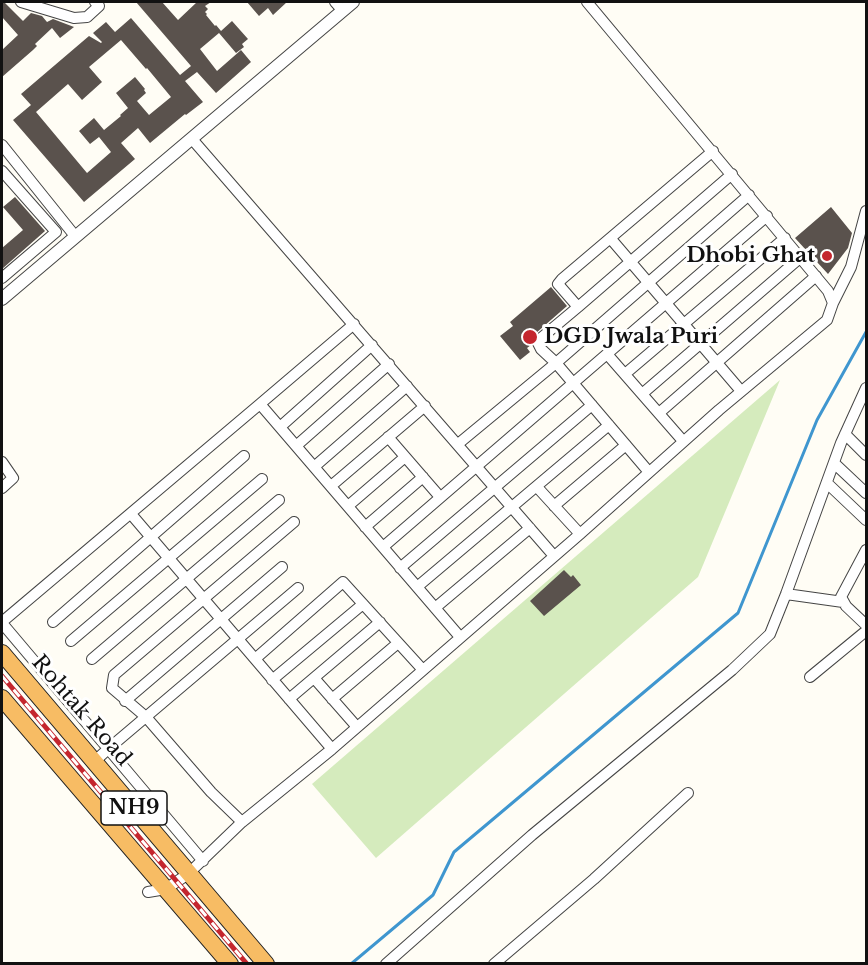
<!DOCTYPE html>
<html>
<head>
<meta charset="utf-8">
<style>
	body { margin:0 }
	#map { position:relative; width:868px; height:965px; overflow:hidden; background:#fffdf5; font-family:"Libre Baskerville",serif }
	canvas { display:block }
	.frame { position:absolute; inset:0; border:3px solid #111; pointer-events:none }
</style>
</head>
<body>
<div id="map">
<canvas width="868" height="965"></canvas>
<div class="frame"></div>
</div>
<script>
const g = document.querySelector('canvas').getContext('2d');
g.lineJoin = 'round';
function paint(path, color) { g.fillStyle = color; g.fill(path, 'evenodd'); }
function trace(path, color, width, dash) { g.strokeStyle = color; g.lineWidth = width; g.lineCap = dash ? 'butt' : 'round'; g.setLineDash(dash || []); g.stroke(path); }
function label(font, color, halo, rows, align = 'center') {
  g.font = font + ' "Libre Baskerville",serif'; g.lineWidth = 6; g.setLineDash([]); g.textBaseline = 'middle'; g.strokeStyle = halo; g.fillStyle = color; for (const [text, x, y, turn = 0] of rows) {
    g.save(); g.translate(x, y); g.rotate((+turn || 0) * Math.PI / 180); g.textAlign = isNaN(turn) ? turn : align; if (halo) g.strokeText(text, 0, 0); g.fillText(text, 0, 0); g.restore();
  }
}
paint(new Path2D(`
	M780,380L698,577L376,858L312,784Z`), '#d5ebbd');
trace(new Path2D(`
	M351,964L433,895L454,852L738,613L817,420L866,332`), '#3f96cf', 3);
paint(new Path2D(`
	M2,2H4L23,21L31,13L42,16L47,22L53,19L74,27L60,38L52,28L35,44L37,46L33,50L2,77V50L18,35L2,17Z
	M136,2H162L178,20L197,2H211L205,6L208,9L205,12L207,14L206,15L215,26L216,25L221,31L232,21L248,39L242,44L244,47L236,53L219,33L200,49L217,71L241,50L251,62L216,93L197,72L185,81L203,102L186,115L185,114L150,143L138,128L121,143L135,159L84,202L13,120L31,105L21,94L89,36L101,43L102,42L93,33L106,22L115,32L131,18L180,75L191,66ZM121,40L146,69L147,68L171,97L149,115L137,101L146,93L144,90L145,89L135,77L116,93L128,108L120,115L121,116L104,130L94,118L79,131L90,144L99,137L111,152L87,173L36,112L68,84L82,100L102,82L89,67Z
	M247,2H287L273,15L268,8L259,16Z
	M15,197L45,231L2,269V248L23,230L3,207Z
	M831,207L852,233L848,248L828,274L795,238Z
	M551,287L567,306L536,333L531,340V345L527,348L530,352L520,360L500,336L513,326L510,322Z
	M564,570L571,577L573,575L581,585L544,616L530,601Z`), '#5a524d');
const minor = new Path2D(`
	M21,2L74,18L87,17L99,6L95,2
	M335,2L342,10
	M192,139L554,556
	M2,145L75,236
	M2,171L56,232L2,278
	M611,239L741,391
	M833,303L851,267L866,211
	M578,307L732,174
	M607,354L683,441
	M625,374L785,238
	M642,394L801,257
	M260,404L354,324
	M659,413L816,276
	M280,427L372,345
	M845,434L866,455
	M388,437L440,497
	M458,444L556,363L749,195
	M296,446L389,364
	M2,462L13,478L2,488
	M834,463L866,493
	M314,467L407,386
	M648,471L556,363L541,349L538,343L541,338L578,307L558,284L562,279L713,151
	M827,483L866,520
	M331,486L425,406
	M537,487L580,534
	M348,506L405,457
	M554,506L626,445
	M131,514L332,749
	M365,527L423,477
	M383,547L767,216
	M866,550L841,597L846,606L866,625
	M400,568L592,405
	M417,587L609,425
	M786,594L843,602
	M435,608L530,528
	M2,622L260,404L460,637
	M53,622L244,456
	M2,623L203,861
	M71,641L262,479
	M92,659L279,500
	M255,659L343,582L423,670
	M810,677L866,631
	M314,678L357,727
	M272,680L363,604
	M289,699L380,622
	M332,699L398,643
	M125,701L282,567
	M95,761L108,749L298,588
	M242,822L211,792L146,717L112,688L114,675L294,522
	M148,892L166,889L188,874L242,822L332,749L580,534L719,410L827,320L833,303L828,291L587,2
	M386,964L532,835L732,670L770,634L786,594L841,443L866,388
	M494,964L594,879L688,793`);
const tertiary = new Path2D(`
	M2,299L353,2`);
const trunk = new Path2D(`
	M2,653L266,964
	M2,698L230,964`);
trace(minor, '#444', 12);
trace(tertiary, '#444', 14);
trace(trunk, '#222', 18);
trace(minor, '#fff', 10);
trace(tertiary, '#fff', 12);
trace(trunk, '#f7bc64', 16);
const rail = new Path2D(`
	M2,676L247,964`);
trace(rail, '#c4262e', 5);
trace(rail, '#fff', 3, [9]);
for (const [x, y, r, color] of [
	[827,256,6,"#c4262e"],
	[530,337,8,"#c4262e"]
]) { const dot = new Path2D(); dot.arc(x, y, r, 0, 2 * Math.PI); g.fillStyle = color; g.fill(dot); trace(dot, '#fff', 2); }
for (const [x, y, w] of [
	[134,808,66]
]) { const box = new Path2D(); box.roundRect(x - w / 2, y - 17, w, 34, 4.5); g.fillStyle = '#fff'; g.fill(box); trace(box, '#111', 1.5); }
label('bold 20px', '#111', null, [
	["NH9",134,808]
]);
label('bold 21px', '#111', '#fff', [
	["Dhobi Ghat",815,256],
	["DGD Jwala Puri",544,337,"left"]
], 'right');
label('21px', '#111', '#fff', [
	["Rohtak Road",81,711,49]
]);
</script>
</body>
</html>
